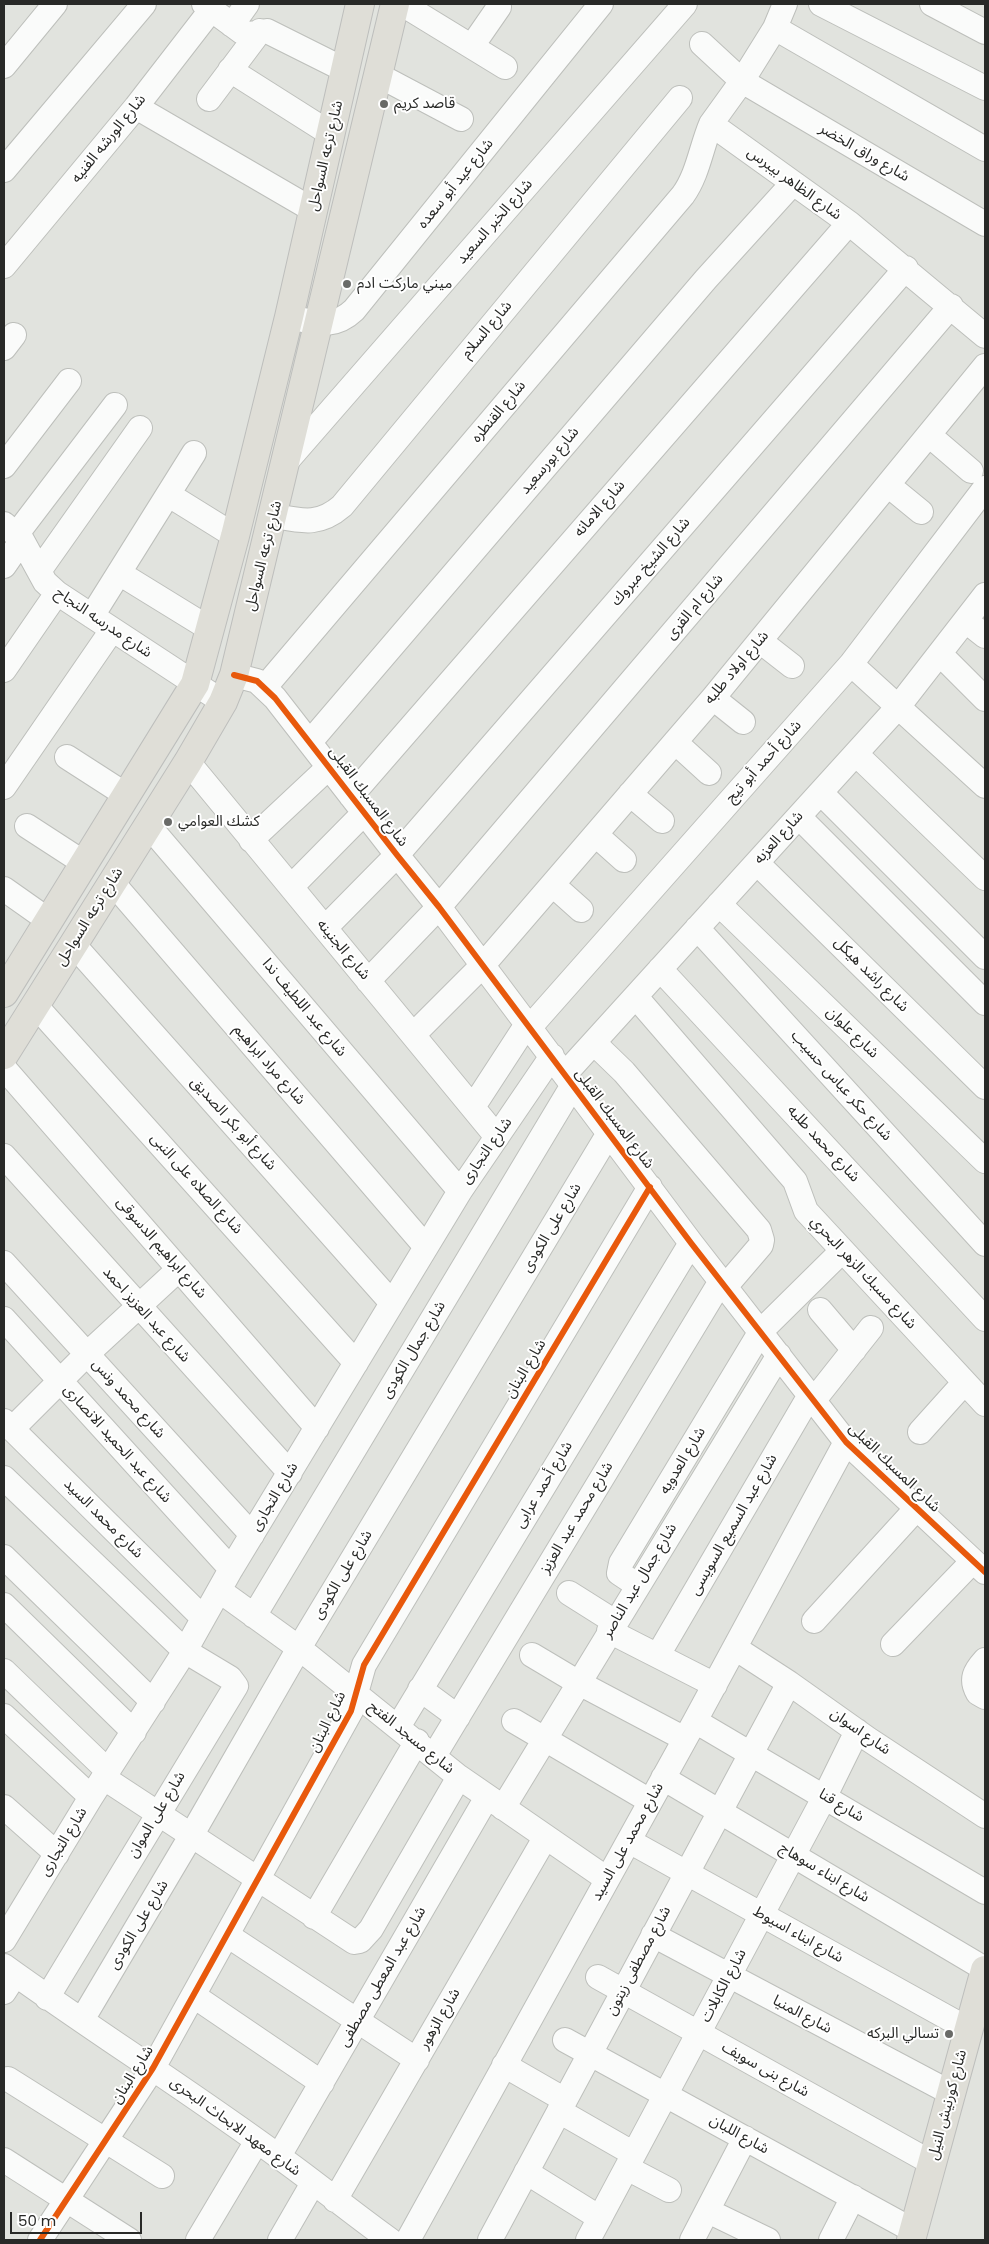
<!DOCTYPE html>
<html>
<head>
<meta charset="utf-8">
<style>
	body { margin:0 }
	#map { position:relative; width:989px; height:2244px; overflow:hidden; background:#e1e3de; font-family:Poppins,sans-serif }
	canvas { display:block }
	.frame { position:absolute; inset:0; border:5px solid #282927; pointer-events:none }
	.scale { position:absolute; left:10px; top:2212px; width:132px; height:22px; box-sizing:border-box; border:2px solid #282927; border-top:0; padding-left:6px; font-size:15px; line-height:18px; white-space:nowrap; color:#282927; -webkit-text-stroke:4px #fff; paint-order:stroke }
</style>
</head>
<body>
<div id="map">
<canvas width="989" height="2244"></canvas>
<div class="frame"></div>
<div class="scale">50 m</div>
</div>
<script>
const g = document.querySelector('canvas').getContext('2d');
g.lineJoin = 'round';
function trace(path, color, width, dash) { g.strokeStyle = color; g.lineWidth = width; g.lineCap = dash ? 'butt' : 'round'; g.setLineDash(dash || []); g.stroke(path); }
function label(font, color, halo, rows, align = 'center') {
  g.font = font + ' Poppins,"Noto Sans Arabic",sans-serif'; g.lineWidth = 4; g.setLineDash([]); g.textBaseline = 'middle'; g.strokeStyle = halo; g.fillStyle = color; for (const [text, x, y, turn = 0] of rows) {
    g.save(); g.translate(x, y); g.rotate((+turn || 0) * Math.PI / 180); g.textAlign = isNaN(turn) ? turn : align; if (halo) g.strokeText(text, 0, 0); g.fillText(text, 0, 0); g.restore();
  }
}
const minor = new Path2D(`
	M204,4L242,32L249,34L267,31L345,70
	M402,4L505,67
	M785,4L775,28L742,81L711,124L849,223L985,336
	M821,4L985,88
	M932,4L985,32
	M232,25L247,4
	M775,28L985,149
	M702,44L742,81L985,224
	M472,46L499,7
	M4,66L55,4
	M230,70L331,134
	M378,75L461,119
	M209,99L260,31
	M136,107L313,210
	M4,170L144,4
	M4,266L136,107L211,10
	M289,317C315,322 333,330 354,310L601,4
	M4,348L14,335
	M929,435L971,471
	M286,462L685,4
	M4,466L69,381
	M888,485L921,512
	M169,495L235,536
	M274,516C302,521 319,526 342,506L680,98
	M4,524L22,540L45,582L57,593L223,702
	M16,535L115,405
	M4,566L22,540
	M39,571L140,428
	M119,573L210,629
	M92,616L194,453
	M966,621L985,636
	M760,641L792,666
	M940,654L985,699
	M851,664L985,786
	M4,670L57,593
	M234,675L257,681L275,698L397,855L439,907L691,1243L846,1442L985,1572
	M265,687L683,195C698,174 701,148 711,124
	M713,698L743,722
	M310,742L706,279L793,183
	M675,742L709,773
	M856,754L985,878
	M67,757L126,795
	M188,762L497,1137
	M4,787L112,630
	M821,793L985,957
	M630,794L662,821
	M351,796L849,223
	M799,817L985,1003
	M148,825L460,1191
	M27,826L84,863
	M596,835L624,860
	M251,840L329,767
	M757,863L985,1087
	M112,882L426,1247
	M553,885L581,910
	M291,887L364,813
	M4,889L48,920
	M719,904L985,1161
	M325,928L397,855L906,268
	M697,928L985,1244
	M73,944L392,1303
	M660,969L985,1319
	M368,981L439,907L951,306
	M636,997L795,1181L806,1211L985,1404
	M35,1005L356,1363
	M530,1027L851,664L985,488
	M413,1035L483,965L713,698L985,366
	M594,1043L624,1072L759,1230L762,1240L761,1245L725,1287
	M4,1068L317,1428
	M565,1074L898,707L985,595
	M473,1107L527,1024
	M4,1156L290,1473
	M4,1263L252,1535
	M820,1310L854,1350
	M4,1319L231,1569
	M814,1400L871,1328
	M4,1421L203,1618
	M12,1429L87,1354L179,1269
	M920,1432L964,1383
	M4,1478L185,1651L230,1678L236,1686L47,1998
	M4,1557L153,1702
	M637,1585L619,1573L621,1563L761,1331L842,1251
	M220,1591L299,1648L459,1777L607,1879
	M569,1593L615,1622
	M4,1605L134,1732
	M254,1616L573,1085
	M814,1621L917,1508
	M609,1631L715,1685
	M893,1644L973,1561
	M735,1648L789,1683L868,1739L985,1816
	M532,1655L579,1683L685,1739
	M658,1655L810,1395
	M985,1660C975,1671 970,1679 978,1693L985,1697
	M4,1671L108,1771
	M420,1689L458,1717
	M4,1716L91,1797
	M514,1721L650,1801
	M695,1721L985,1892
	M398,1727L691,1243
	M434,1756L721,1281
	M104,1778L354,1942L360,1941L371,1929L459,1777
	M663,1778L985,1969
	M4,1807L57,1854
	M503,1808L779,1355
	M629,1841L968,2029
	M314,1917L417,1741
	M227,1935L417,2060
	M653,1935L951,2093
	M4,1940L91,1797L185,1651L231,1569L460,1191L552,1056
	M4,1966C94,2031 188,2090 278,2156C316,2183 352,2213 390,2240
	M598,1977L932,2163
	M4,1992L15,1975
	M194,1996L322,2083
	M82,2020L191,1836L299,1648L609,1133
	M565,2040L914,2231
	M504,2065L565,2100
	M8,2079L162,2176
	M559,2111L634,2154
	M279,2156L487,1797
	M4,2160L129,2240
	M627,2168L669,2190
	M526,2172L600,2218
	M335,2200L545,1838
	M708,2211L768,2240
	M40,2240L153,2068L351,1711L364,1665L650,1187
	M198,2240L257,2141
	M280,2240L313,2183
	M408,2240L695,1721L846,1442
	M490,2240L789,1683
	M588,2240L825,1796L857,1731
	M692,2240L745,2138
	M831,2240L853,2197`);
const major = new Path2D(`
	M4,993L195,684L235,536L289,317L360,4
	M4,1055L188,762L223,702L234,675L395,4
	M911,2240L985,1970`);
trace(minor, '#bdbfbb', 26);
trace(major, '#bdbebc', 30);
trace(minor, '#fafbfa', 24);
trace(major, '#dfded7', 28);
trace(new Path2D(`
	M234,675L257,681L275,698L397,855L439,907L691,1243L846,1442L985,1572
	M40,2240L153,2068L351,1711L364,1665L650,1187`), '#e8590c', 6);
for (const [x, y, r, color] of [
	[384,104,5,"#696a67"],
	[347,284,5,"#696a67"],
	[168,822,5,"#696a67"],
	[949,2034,5,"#696a67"]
]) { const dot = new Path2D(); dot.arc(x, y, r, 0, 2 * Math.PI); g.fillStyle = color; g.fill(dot); trace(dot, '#fff', 2); }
label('15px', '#282927', '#fff', [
	["قاصد كريم",394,104],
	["ميني ماركت ادم",357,284],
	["كشك العوامي",178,822],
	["تسالي البركه",939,2034,"right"]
], 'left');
label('15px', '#282927', '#fff', [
	["شارع الورشه الفنيه",109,139,-51],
	["شارع وراق الخضر",864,153,30],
	["شارع ترعه السواحل",326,156,-77],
	["شارع عيد أبو سعده",456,184,-51],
	["شارع الظاهر بيبرس",794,184,36],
	["شارع الخبر السعيد",495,222,-49],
	["شارع السلام",487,330,-50],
	["شارع القنطره",499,412,-50],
	["شارع بورسعيد",550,461,-50],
	["شارع الامانه",600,509,-49],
	["شارع ترعه السواحل",264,556,-76],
	["شارع الشيخ مبروك",651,562,-49],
	["شارع ام القرى",695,607,-50],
	["شارع مدرسه النجاح",103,623,34],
	["شارع اولاد طلبه",737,668,-50],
	["شارع أحمد أبو تيج",764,762,-48],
	["شارع المسبك القبلى",368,797,53],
	["شارع العزبه",779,838,-48],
	["شارع ترعه السواحل",90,917,-58],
	["شارع الجنينه",343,950,50],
	["شارع راشد هيكل",871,975,45],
	["شارع عبد اللطيف ندا",304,1008,50],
	["شارع علوان",852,1033,44],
	["شارع مراد ابراهيم",269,1065,49],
	["شارع حكر عباس حسيب",841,1086,48],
	["شارع المسبك القبلى",614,1119,53],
	["شارع أبو بكر الصديق",233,1124,48],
	["شارع محمد طلبه",823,1144,47],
	["شارع التجارى",487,1151,-55],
	["شارع الصلاه على النبى",196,1184,48],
	["شارع على الكودى",552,1228,-59],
	["شارع ابراهيم الدسوقى",161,1248,49],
	["شارع مسبك الزهر البحري",863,1273,47],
	["شارع عبد العزيز احمد",146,1315,48],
	["شارع جمال الكودى",414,1350,-59],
	["شارع البنان",526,1369,-59],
	["شارع محمد ونس",128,1399,48],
	["شارع عبد الحميد الانصارى",117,1444,48],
	["شارع العدويه",683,1461,-59],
	["شارع المسبك القبلى",894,1468,44],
	["شارع أحمد عرابى",544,1485,-59],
	["شارع التجارى",275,1497,-59],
	["شارع محمد عبد العزيز",577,1518,-59],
	["شارع محمد السيد",103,1519,45],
	["شارع عبد السميع السويسى",734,1525,-60],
	["شارع على الكودى",343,1575,-59],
	["شارع جمال عبد الناصر",640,1581,-59],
	["شارع البنان",328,1722,-64],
	["شارع اسوان",860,1732,35],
	["شارع مسجد الفتح",411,1738,39],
	["شارع قنا",841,1806,31],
	["شارع على الموان",157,1815,-59],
	["شارع التجارى",64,1842,-59],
	["شارع محمد على السيد",628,1842,-61],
	["شارع ابناء سوهاج",824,1873,31],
	["شارع على الكودى",139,1925,-59],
	["شارع ابناء اسيوط",798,1935,29],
	["شارع مصطفى زيتون",639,1961,-62],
	["شارع عبد المعطى مصطفى",383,1977,-60],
	["شارع الكابلات",724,1986,-62],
	["شارع المنيا",802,2015,28],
	["شارع الزهور",440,2019,-60],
	["شارع بنى سويف",765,2070,29],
	["شارع البنان",133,2075,-58],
	["شارع كورنيش النيل",948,2105,-75],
	["شارع معهد الابحاث البحرى",235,2127,36],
	["شارع اللبان",739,2135,29]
]);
</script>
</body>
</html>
